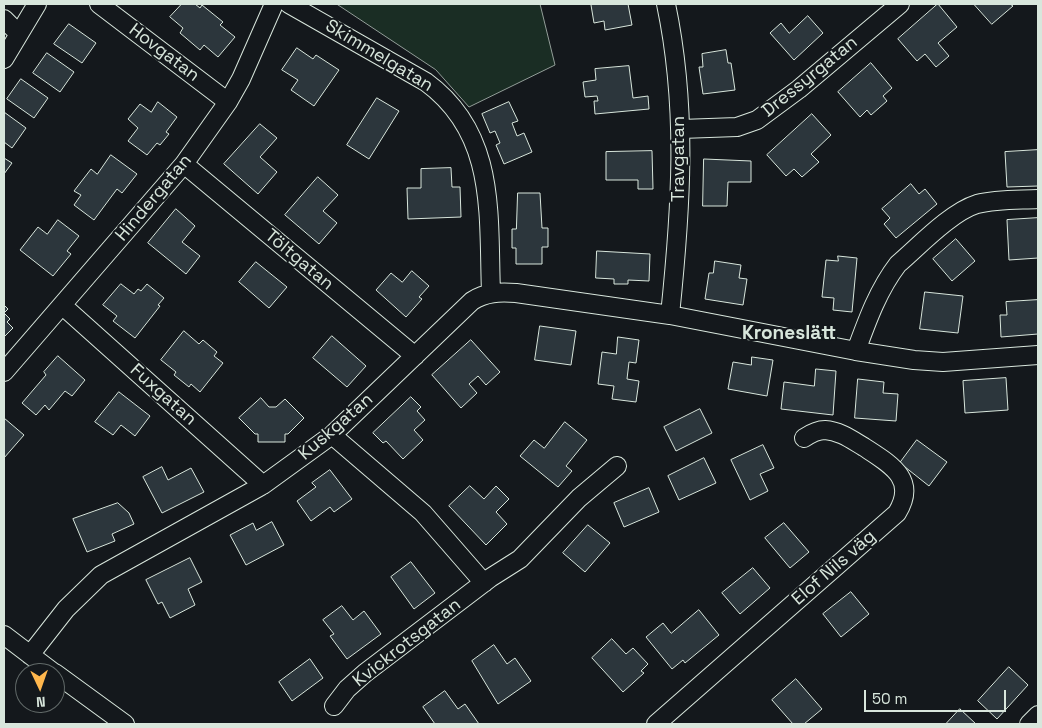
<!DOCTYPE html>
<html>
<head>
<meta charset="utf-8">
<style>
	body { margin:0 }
	#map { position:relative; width:1042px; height:728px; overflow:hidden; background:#14181c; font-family:"Space Grotesk",sans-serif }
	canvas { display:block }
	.frame { position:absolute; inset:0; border:5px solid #d8e6dc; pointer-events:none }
	.north { position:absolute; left:15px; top:663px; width:50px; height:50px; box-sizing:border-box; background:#14181c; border:1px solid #626a69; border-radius:50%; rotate:177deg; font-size:14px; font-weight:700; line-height:20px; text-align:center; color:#d8e6dc }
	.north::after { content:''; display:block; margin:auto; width:18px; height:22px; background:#ffb74d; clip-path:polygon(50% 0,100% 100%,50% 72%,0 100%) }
	.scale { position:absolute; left:864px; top:690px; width:142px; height:22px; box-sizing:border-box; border:2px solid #d8e6dc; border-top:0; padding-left:6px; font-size:15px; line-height:18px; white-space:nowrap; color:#d8e6dc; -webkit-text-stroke:4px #14181c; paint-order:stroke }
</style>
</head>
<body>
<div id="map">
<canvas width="1042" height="728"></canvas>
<div class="frame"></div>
<div class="north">N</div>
<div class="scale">50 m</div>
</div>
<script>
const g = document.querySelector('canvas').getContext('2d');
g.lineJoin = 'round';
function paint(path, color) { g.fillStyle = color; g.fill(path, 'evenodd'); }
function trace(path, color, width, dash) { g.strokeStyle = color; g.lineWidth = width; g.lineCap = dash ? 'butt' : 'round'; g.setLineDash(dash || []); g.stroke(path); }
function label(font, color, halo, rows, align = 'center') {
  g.font = font + ' "Space Grotesk",sans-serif'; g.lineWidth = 4; g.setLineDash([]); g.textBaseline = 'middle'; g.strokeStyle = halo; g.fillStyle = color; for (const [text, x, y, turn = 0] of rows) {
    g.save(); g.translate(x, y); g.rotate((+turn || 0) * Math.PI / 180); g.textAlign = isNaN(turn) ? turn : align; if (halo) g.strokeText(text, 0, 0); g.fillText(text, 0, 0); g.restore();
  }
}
const green = new Path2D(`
	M337,4H540L555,65L469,107L436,70Z`);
paint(green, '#1a2d24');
trace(green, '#939e99', 1);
const building = new Path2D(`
	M182,4H195L200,8L202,5L223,22L220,25L235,37L218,57L204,45L200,50L180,33L183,28L170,17Z
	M599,4H628L632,25L605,30L604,21L594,23L591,5Z
	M938,4L957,27L938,43L949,56L936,67L925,54L917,61L898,39Z
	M974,4H1010L1013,6L992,24Z
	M808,16L823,33L794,60L770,33L781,23L789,33Z
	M69,24L96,43L82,63L54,44Z
	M297,48L313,59L316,55L339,70L314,106L291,90L298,80L282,70Z
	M726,50L728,63H731L735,90L703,94L699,67H703L702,54Z
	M47,53L74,72L60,92L33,73Z
	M871,63L892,88L883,96L887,101L871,115L867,110L860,117L838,92Z
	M629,66L633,98L648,96L649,109L595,114L594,101H598L597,96L585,97L583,82L596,80L595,69Z
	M21,79L48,98L34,118L7,99Z
	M377,98L399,111L369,159L347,145Z
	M158,102L177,117L166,132L169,134L160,145L157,143L147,155L128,141L138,128L128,119L140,104L151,112Z
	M509,102L518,121L512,123L517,136L524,133L532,152L504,164L496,145L500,143L495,131L490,133L482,114Z
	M4,112L26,128L12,148L4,142Z
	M812,114L831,135L811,154L819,162L802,177L794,169L786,176L767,155Z
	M260,124L277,138L260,157L277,172L258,194L224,164Z
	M1038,150V186L1007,187L1005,152Z
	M652,151L653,189H638V180H606V152Z
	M111,155L137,174L122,193L117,189L94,220L74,205L81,195L74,191L91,169L97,174Z
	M4,158L12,163L4,174Z
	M704,159L751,161V182H728L727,206H703Z
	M451,168L452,187H460L461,217L408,219L407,188H421V169Z
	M318,177L338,195L323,211L337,223L319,244L285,215Z
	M911,184L919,194L925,189L937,204L896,238L884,224L890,218L882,209Z
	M518,193H540L542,228H548V247H542V264H516V248H512V229H516Z
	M176,209L195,226L182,242L200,256L186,274L148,243Z
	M1038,218V258L1009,260L1007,220Z
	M58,220L79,236L67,251L71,254L53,276L20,250L38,227L47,234Z
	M956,239L975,261L952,281L933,259Z
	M597,251L650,254L649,281L628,280V284H614V279L596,278Z
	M838,256L857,258L852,312L833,310L834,298L822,297L826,260L838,261Z
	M715,261L741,265L739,278L747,279L743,305L705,299L709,273H713Z
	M256,262L287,287L269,308L239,282Z
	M412,271L429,286L419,297L422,299L406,317L376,290L391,273L402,282Z
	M121,284L134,294L138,289L141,291L147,284L164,298L158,305L160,306L135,338L113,321L117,316L103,305Z
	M925,292L963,296L958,333L920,329Z
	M1038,300V334L1001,337L1000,315H1007L1006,302Z
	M4,305L8,309L4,313L10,319L7,322L13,328L4,337Z
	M540,326L576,331L571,365L535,360Z
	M184,331L199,344L203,340L217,352L214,356L223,363L200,392L191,384L189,387L174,375L176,372L161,360Z
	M332,336L366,366L347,387L313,358Z
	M618,337L639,340L636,363L629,362L627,379L639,381L636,402L612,399L614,386L598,384L602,352L616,354Z
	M471,340L500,372L486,385L478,376L469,384L477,393L461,408L432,375Z
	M58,356L85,380L72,396L65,391L49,410L45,405L36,415L22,403L46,375L44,372Z
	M752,357L773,360L767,396L728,389L733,362L751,365Z
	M816,369L836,371L833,415L781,409L784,382L814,386Z
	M1006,378L1008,410L965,413L963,381Z
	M858,379L884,382L883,393L898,394L896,421L855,418Z
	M119,392L150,416L135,436L121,425L113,435L95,422Z
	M411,397L421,407L417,411L425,420L414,430L423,440L403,459L386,441L383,443L373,433Z
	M261,398L269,407H276L285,399L304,418L288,434H285V442H258V434H255L239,418Z
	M700,409L712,433L676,451L664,427Z
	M4,418L24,435L4,458Z
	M565,422L587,440L566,466L572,471L558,487L520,456L534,440L544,448Z
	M917,440L947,462L929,486L900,463Z
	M763,445L774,468L760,474L768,491L750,500L731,460Z
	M704,458L716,483L679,500L668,476Z
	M162,467L168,480L191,468L204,492L162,513L143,477Z
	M330,470L352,499L334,512L330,507L311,521L297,501L316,487L312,483Z
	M470,486L484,499L496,486L509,499L496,512L507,524L486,545L449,506Z
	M649,488L659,512L624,527L614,503Z
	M118,503L129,513L134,524L112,534L115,541L87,552L73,519Z
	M272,522L284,545L246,565L230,535L253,523L256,530Z
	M784,523L809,552L790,568L765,538Z
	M588,525L610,543L585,572L563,553Z
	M190,558L202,582L188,589L195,605L170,618L162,602L158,604L146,580Z
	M411,562L435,593L414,609L391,577Z
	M753,568L770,588L740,614L722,593Z
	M851,592L869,614L841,637L823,614Z
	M342,606L353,620L364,611L381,634L347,659L330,636L334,634L323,620Z
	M699,610L719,635L685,663L683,660L672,669L646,637L663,623L671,633Z
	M612,639L626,654L633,648L648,664L641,671L644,673L623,692L592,658Z
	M494,645L507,664L515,658L531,681L498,704L472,661Z
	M310,659L323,678L292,701L279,682Z
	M1009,667L1028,685L997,719L978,701Z
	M796,679L822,709L804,724H793L772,700Z
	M445,691L458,709L465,704L479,724H435L423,707Z
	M960,709L976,724H946Z`);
paint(building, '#2c363c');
trace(building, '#d8e6dc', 1);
const minor = new Path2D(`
	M99,4L228,102
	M289,4L426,82C497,134 488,214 491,293
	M666,4C688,109 681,209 670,315
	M4,19L19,34
	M4,59L37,4
	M681,129L737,127L757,120L799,89L900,4
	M184,164L415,356
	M63,306L263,485
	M856,351C867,321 878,290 898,264C919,246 951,212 977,204C997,199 1018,200 1038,199
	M4,372L184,164L228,102L241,79L274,4
	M332,435L423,513L484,583
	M4,635L54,673
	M30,655L66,609L101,575L263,485L332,435L472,301C486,292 499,292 516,293L670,315L856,351L914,360L943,362L1038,355
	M55,673L125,724
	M334,706L347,689L365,673L490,578L520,559L579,498L617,466
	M656,724L897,513C918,479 890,464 864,447C852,440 840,431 825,430C817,430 810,434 804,438
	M1029,724L1038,715`);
trace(minor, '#d8e6dc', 20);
trace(minor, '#14181c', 18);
label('18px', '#d8e6dc', '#14181c', [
	["Hovgatan",164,53,37],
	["Skimmelgatan",379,56,31],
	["Dressyrgatan",810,77,-39],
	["Travgatan",679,159,-90],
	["Hindergatan",154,198,-50],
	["Töltgatan",299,260,40],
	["Fuxgatan",163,395,42],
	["Kuskgatan",336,427,-41],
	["Elof Nils väg",834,568,-41],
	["Kvickrotsgatan",407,643,-38]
]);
label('bold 19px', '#d8e6dc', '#14181c', [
	["Kroneslätt",789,334]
]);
</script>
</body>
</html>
